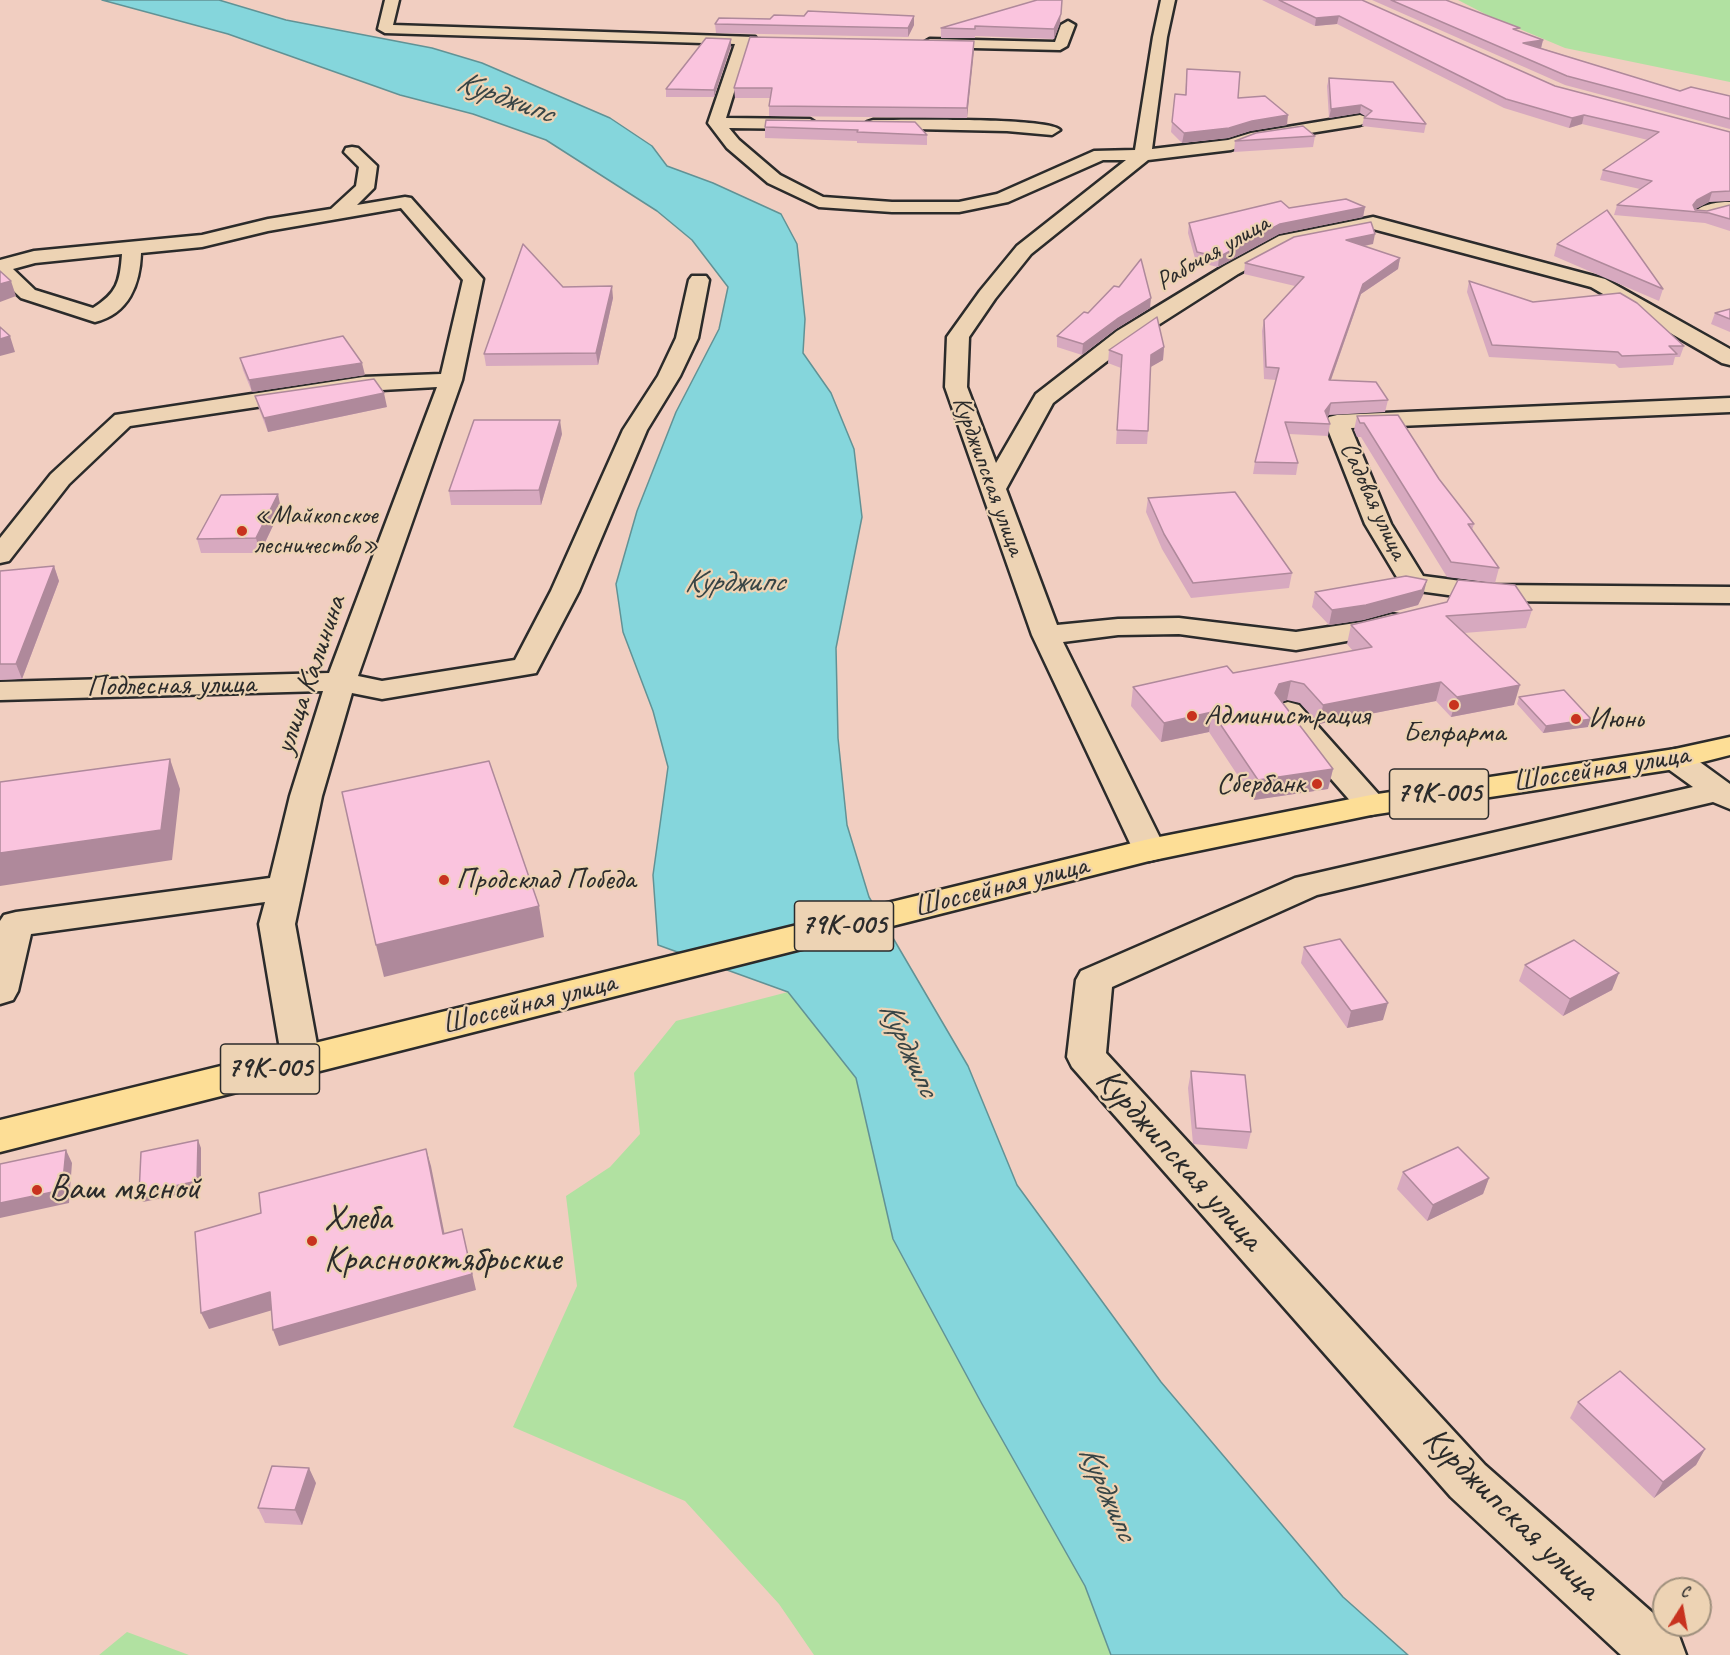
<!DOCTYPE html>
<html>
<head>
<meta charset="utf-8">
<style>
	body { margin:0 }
	#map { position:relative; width:1730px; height:1655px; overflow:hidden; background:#f1cec1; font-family:Caveat,sans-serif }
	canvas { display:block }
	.north { position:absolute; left:1652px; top:1577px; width:60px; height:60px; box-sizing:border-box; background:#edd3b4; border:2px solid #9f907d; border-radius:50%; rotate:11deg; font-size:16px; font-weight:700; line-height:24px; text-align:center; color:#2b2b2b }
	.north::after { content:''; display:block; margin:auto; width:21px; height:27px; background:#c8321e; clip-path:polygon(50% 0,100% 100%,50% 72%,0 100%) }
</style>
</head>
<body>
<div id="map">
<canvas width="1730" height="1655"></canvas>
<div class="north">С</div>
</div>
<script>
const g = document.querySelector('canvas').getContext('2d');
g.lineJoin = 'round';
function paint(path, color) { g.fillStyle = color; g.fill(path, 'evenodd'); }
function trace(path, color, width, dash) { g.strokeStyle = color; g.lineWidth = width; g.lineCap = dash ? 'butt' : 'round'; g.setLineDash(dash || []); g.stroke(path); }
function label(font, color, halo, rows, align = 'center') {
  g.font = font + ' Caveat,sans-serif'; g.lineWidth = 4.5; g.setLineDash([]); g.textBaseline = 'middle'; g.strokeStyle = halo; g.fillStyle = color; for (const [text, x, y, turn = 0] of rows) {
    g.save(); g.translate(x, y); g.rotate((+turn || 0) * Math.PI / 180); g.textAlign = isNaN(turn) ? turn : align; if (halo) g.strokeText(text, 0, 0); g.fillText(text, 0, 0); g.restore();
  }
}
paint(new Path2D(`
	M1458,0H1730V82L1565,48L1491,17Z
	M788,992L856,1078L893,1239L982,1404L1085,1586L1111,1655H814L779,1604L685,1501L513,1427L577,1286L566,1196L610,1167L640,1134L634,1073L676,1021Z
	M127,1632L189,1655H99Z`), '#b1e1a1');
const water = new Path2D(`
	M102,0H219L286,20L432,48L482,63L610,118L652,146L667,166L713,183L781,214L797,244L805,319L803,353L831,393L854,449L862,517L836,648L838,738L847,825L869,897L968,1066L1017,1185L1161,1382L1343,1597L1408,1655H1111L1085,1586L982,1404L893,1239L856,1078L788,992L658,945L653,875L668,767L653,711L623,632L616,584L637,511L676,412L719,329L728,287L692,240L657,211L546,140L473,114L400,95L228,34Z`);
paint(water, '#85d6dc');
trace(water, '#619295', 1.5);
const minor = new Path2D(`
	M385,0H399L393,25L755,37L757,40L755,43L749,44L726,118L810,119L818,124L810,129L729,128L739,140L780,175L823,197L892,202H959L997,194L1094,151L1135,150L1153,37L1161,0H1175L1167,37L1152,149L1228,140L1251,133L1360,115L1366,117L1368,120L1366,123L1360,125L1254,142L1231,150L1148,160L1031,254L995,299L969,337L967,387L996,463L1036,394L1117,331L1224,266L1279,236L1373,217L1605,279L1730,349V365L1722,363L1591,287L1373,229L1292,245L1238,274L1133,341L1053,403L1006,489L1057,625L1118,619L1179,618L1296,632L1362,622L1392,614L1402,616L1406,622L1402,628L1375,636L1296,650L1179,634L1118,635L1063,642L1166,850L1161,858L1149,861L1137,858L1032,635L945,387L947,337L980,291L1017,246L1126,160H1103L1008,202L959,212H892L819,207L768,183L727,148L708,123L735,44L385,33L378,29Z
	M1068,21L1075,25L1067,46L1060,50L930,47L923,43L930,39L1055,42L1061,25Z
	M873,120C899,120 1050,117 1060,130L1052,135L1007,131L867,128L865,125L867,122Z
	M352,147L358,148L377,166L374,188L357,205L405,197L411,198L483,279L462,380L358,676L382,681L515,660L551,591L623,430L658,376L676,338L689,280L692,276H706L709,280L698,338L680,376L647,430L579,591L536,673L382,699L352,693L322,796L295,924L320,1061L315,1071L301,1075L287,1071L282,1061L259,924L265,902L31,934L18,991L13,1000L0,1004V921L4,915L16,912L270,878L290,796L323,691L0,700V682L329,673L437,387L363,391L130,426L69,484L9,561L0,563V538L51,474L115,415L363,377L441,374L463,280L401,208L268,231L202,247L141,253C140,284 129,314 95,322L21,298L0,278V260L34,251L202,235L268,219L331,209L356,186L359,167L344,152L346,148ZM122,254C120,282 117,293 93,308L35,290L13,269L35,263Z
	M1730,202V212C1717,213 1707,222 1694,219L1692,215C1700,204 1717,202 1730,202Z
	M1730,398V412L1351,428L1391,524L1423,576L1492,585L1730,587V603L1492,601L1404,589L1365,524L1325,422L1329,417L1337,415Z
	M1288,702L1299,705L1382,798L1387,805L1382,812L1371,815L1360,812L1277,717L1273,711L1277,705Z
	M1675,749L1686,752L1730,784V809L1713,802L1317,895L1112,987L1106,1053L1485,1465L1679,1636L1686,1655H1621L1451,1497L1072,1067L1067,1057L1076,980L1081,971L1295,878L1693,787L1664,766L1659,759L1664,752Z`);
const major = new Path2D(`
	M1730,737V755L1675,769L1371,815L1149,861L0,1152V1120L1149,839L1371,795L1675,749Z`);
trace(minor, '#2b2b2b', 5);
trace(major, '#2b2b2b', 5);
paint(minor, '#edd3b4');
paint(major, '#fdde96');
paint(new Path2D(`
	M1037,0L1060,23L1054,39L975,36V38H941V28Z
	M1262,0H1362L1555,86L1730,132V201L1709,202L1695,209L1707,211L1730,205V231L1705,223L1614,215L1617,205L1640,189L1600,180L1603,170L1648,140L1582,124L1569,128L1504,108L1337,24L1315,26Z
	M1372,0H1446L1520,31L1543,40L1541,48L1680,91L1730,96V129L1565,85Z
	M715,24L914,25L908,37L716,33Z
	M731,39V46L714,97H666V89Z
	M974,41L967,118L769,116V106L770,98H735L734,88Z
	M1187,69L1238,98L1287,125L1250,131L1228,138L1182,143L1171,132L1175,94L1185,95Z
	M1329,78L1426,124L1424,133L1362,126L1364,118L1365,116L1360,113L1329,118L1327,86Z
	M766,120L927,135V145L857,143V141L765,138V127Z
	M1315,136L1313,147L1234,152L1235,141Z
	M1365,207L1363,217L1279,234L1218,267L1196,262L1188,233L1189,223L1289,208Z
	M1373,244L1364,246L1400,258L1398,269L1361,294L1331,380L1388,400L1385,412L1329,415L1327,417L1330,424L1328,436L1289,434L1298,463L1296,475L1253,474L1255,462L1276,380L1264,379L1262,331L1264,320L1295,286L1244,274L1245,263Z
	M1557,244L1663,289L1659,301L1554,256Z
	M1469,281L1533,302L1684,346L1680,357H1675L1673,365L1619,368L1615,364L1489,357L1467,292Z
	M563,287L613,298L598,365L486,366L484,354Z
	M1150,308L1116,329L1082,355L1057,347V336L1088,313Z
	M1730,309V332L1711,324L1715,313Z
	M1164,347L1163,360L1150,367L1148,431L1147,444H1116L1121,368L1108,363L1109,350Z
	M240,358L365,375L252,392L243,370Z
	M255,396L387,407L268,432L259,409Z
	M1357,416L1439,479L1474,524L1472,530L1499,568L1495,583L1447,577L1361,437H1357L1354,430Z
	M562,434L541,505H451L449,491Z
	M1148,498L1292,573L1289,588L1191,598L1162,549L1146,512Z
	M281,509L260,553H201L197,539Z
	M54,566L59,581L22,679L0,680V571Z
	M1427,580L1423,595L1418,605L1363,620L1329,625L1312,607L1315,592Z
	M1447,602L1532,610L1526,628L1464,633L1514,705L1451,717L1436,701L1319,724L1300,703L1287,700L1282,702L1333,769L1328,789L1254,800L1209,732L1161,742L1131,706L1133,687L1233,673L1353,651L1347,644L1351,625Z
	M1519,697L1588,727L1543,733L1517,704Z
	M1304,947L1383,1020L1347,1028L1301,963Z
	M1525,965L1612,990L1563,1016L1519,981Z
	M1191,1071L1251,1132L1247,1149L1193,1144L1188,1088Z
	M1403,1172L1489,1178L1483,1194L1427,1221L1397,1189Z
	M1578,1402L1705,1449L1696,1465L1654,1498L1570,1418Z
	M316,1483L302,1525L265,1523L258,1508Z`), '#d7a9bf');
paint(new Path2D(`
	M1062,0L1060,23L1054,39V29Z
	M914,16V25L908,37V28Z
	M1339,16L1337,24L1315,26L1316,18Z
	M731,39V46L714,97V90Z
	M1543,40L1541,48L1523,43Z
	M974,41V51L967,118V108Z
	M1361,105L1360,113L1329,118L1331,109Z
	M1288,115L1287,125L1250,131L1228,138L1182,143L1184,133Z
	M1584,115L1582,124L1569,128L1572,118Z
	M1712,192L1709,202L1694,210L1693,205L1697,200Z
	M1365,207L1363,217L1279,234L1218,267L1219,257L1280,224Z
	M1375,234L1373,244L1344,250L1346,240Z
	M1400,258L1398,269L1361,294L1327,391L1329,380L1363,284Z
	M11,281L16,296L0,302V284Z
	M612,286L613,298L598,365L596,353Z
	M1151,298L1150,308L1116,329L1082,355L1083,344L1117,319Z
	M10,336L15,352L0,356V339Z
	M1164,347L1163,360L1149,368L1151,355Z
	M362,363L365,375L252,392L249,380Z
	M384,393L387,407L268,432L264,418Z
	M1331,403L1329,415L1323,423L1325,411Z
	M560,420L562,434L541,505L539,490Z
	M278,494L281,509L260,553L256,538Z
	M54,566L59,581L22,679L16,664Z
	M1427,580L1423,595L1418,605L1363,620L1329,625L1332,610Z
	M1291,681L1287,700L1275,704V693L1279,684Z
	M1441,682L1436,701L1319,724L1323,705Z
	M1520,685L1514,705L1451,717L1457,697Z
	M1212,712L1209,732L1161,742L1164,723Z
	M1591,719L1588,727L1543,733L1546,726Z
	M170,759L180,789L172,860L0,886V853Z
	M1333,769L1328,789L1254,800L1258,780Z
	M539,906L544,937L384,977L376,945Z
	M1619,973L1612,990L1563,1016L1570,999Z
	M1388,1003L1383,1020L1347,1028L1351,1011Z
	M198,1140L201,1148V1190L143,1202L139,1194Z
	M426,1149L431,1166L448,1251L443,1234Z
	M66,1150L72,1163L69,1203L0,1218V1203Z
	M1489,1178L1483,1194L1427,1221L1433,1205Z
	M462,1229L476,1290L279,1346L273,1330Z
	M270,1292L276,1309L209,1329L201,1313Z
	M1705,1449L1696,1465L1654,1498L1663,1482Z
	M309,1468L316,1483L302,1525L295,1510Z`), '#af899b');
const building = new Path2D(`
	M1037,0H1062L1061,14L1054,29L975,26V29L941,28Z
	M1279,0H1362L1555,86L1730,132V191L1712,192L1697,200L1693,205L1695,210L1707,211L1730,205V219L1709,213L1617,205L1652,181L1603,170L1659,132L1584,115L1572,118L1506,99L1339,16L1316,18Z
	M1391,0H1446L1520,28L1513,29L1543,40L1523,43L1680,91L1691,87L1730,96V119L1567,76Z
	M808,11L914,16L908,28L715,24L719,18L770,19L774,15L804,16Z
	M750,37L974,41L967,108L769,106L772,88H734Z
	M706,38L731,39L714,90L666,89Z
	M1187,69L1240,72L1238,98L1265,96L1288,115L1252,121L1229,128L1184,133L1172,122L1175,94L1186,95Z
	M1329,78L1393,82L1426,124L1364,118L1372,111L1361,105L1331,109Z
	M766,120L915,122L927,135L857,132L858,130L765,127Z
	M1303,126L1315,136L1235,141L1256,133Z
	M1346,199L1365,207L1280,224L1219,257L1197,252L1189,223L1281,201L1289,208Z
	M1607,210L1663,289L1557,244Z
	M1371,222L1375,234L1346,240L1400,258L1363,284L1329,380L1376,382L1388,400L1331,403L1325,411L1330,424L1285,422L1298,463L1255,462L1279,368L1266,367L1264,320L1304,277L1245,263L1294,237Z
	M523,244L563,287L612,286L596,353L484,354Z
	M1141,259L1151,298L1117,319L1083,344L1057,336L1084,312L1088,313L1114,286L1119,287Z
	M0,271L11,281L0,284Z
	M1469,281L1533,302L1620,293L1637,303L1684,346H1669L1677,354L1622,356L1618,352L1492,345Z
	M1730,309V319L1715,313Z
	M1157,317L1164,347L1151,355L1148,431L1117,430L1122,355L1109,350Z
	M0,327L10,336L0,339Z
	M343,336L362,363L249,380L240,358Z
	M374,379L384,393L264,418L255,396Z
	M1398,415L1439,479L1474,524H1468L1499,568L1451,562L1364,423H1360L1357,416Z
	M474,420H560L539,490L449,491Z
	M1235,492L1292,573L1193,583L1164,534L1148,498Z
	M278,494L256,538L197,539L221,495Z
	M54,566L16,664H0V571Z
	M1406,576L1427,580L1422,590L1366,605L1332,610L1315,592Z
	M1458,580L1515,585L1532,610L1446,616L1520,685L1457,697L1441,682L1323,705L1304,684L1291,681L1279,684L1275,693L1333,769L1258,780L1212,712L1164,723L1133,687L1227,666L1233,673L1372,647L1351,625L1447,602Z
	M1564,690L1591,719L1546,726L1519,697Z
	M170,759L161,830L0,853V782Z
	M489,761L539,906L376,945L342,792Z
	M1340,939L1388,1003L1351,1011L1304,947Z
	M1574,940L1619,973L1570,999L1525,965Z
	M1191,1071L1245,1075L1251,1132L1196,1128Z
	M198,1140L197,1181L139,1194L141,1152Z
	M1458,1147L1489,1178L1433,1205L1403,1172Z
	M426,1149L443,1234L462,1229L472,1274L273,1330L270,1292L201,1313L195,1232L261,1213L259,1193Z
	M66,1150L62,1190L0,1203V1164Z
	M1620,1371L1705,1449L1663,1482L1578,1402Z
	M272,1466L309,1468L295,1510L258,1508Z`);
paint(building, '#fac4de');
trace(building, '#af899b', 1.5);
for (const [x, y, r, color] of [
	[242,531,6,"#c8321e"],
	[1454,705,6,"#c8321e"],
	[1192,716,6,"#c8321e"],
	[1576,719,6,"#c8321e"],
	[1317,784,6,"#c8321e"],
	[444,880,6,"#c8321e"],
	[37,1190,6,"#c8321e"],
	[312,1241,6,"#c8321e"]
]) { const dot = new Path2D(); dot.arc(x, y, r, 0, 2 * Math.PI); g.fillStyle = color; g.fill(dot); trace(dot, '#edd3b4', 2); }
label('26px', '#2b2b2b', '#edd3b4', [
	["Рабочая улица",1213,253,-30],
	["Курджипская улица",988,476,70],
	["Садовая улица",1373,501,65]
]);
label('26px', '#2b2b2b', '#edd3b4', [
	["«Майкопское",254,516],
	["лесничество»",254,546]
], 'left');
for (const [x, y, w] of [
	[1439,794,99],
	[844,926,99],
	[270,1069,99]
]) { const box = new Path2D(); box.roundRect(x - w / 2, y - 25, w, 50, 4.5); g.fillStyle = '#edd3b4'; g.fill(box); trace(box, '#2b2b2b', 1.5); }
label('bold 28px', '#2b2b2b', null, [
	["79К-005",1439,794],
	["79К-005",844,926],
	["79К-005",270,1069]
]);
label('30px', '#2b2b2b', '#edd3b4', [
	["улица Калинина",311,675,-71],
	["Подлесная улица",171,686,-1],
	["Шоссейная улица",1601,769,-9],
	["Шоссейная улица",1001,887,-14],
	["Шоссейная улица",529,1004,-14]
]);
label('30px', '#2b2b2b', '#edd3b4', [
	["Администрация",1204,716],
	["Июнь",1588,719],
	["Белфарма",1454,733,"center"],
	["Сбербанк",1305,784,"right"],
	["Продсклад Победа",456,880]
], 'left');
label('italic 32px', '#384546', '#edd3b4', [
	["Курджипс",505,98,20],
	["Курджипс",734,583],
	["Курджипс",908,1049,65],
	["Курджипс",1107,1493,66]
]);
label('36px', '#2b2b2b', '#edd3b4', [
	["Курджипская улица",1179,1160,48],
	["Курджипская улица",1511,1514,44]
]);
label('36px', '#2b2b2b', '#edd3b4', [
	["Ваш мясной",49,1190],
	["Хлеба",324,1220],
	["Краснооктябрьские",324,1261]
], 'left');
</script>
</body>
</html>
